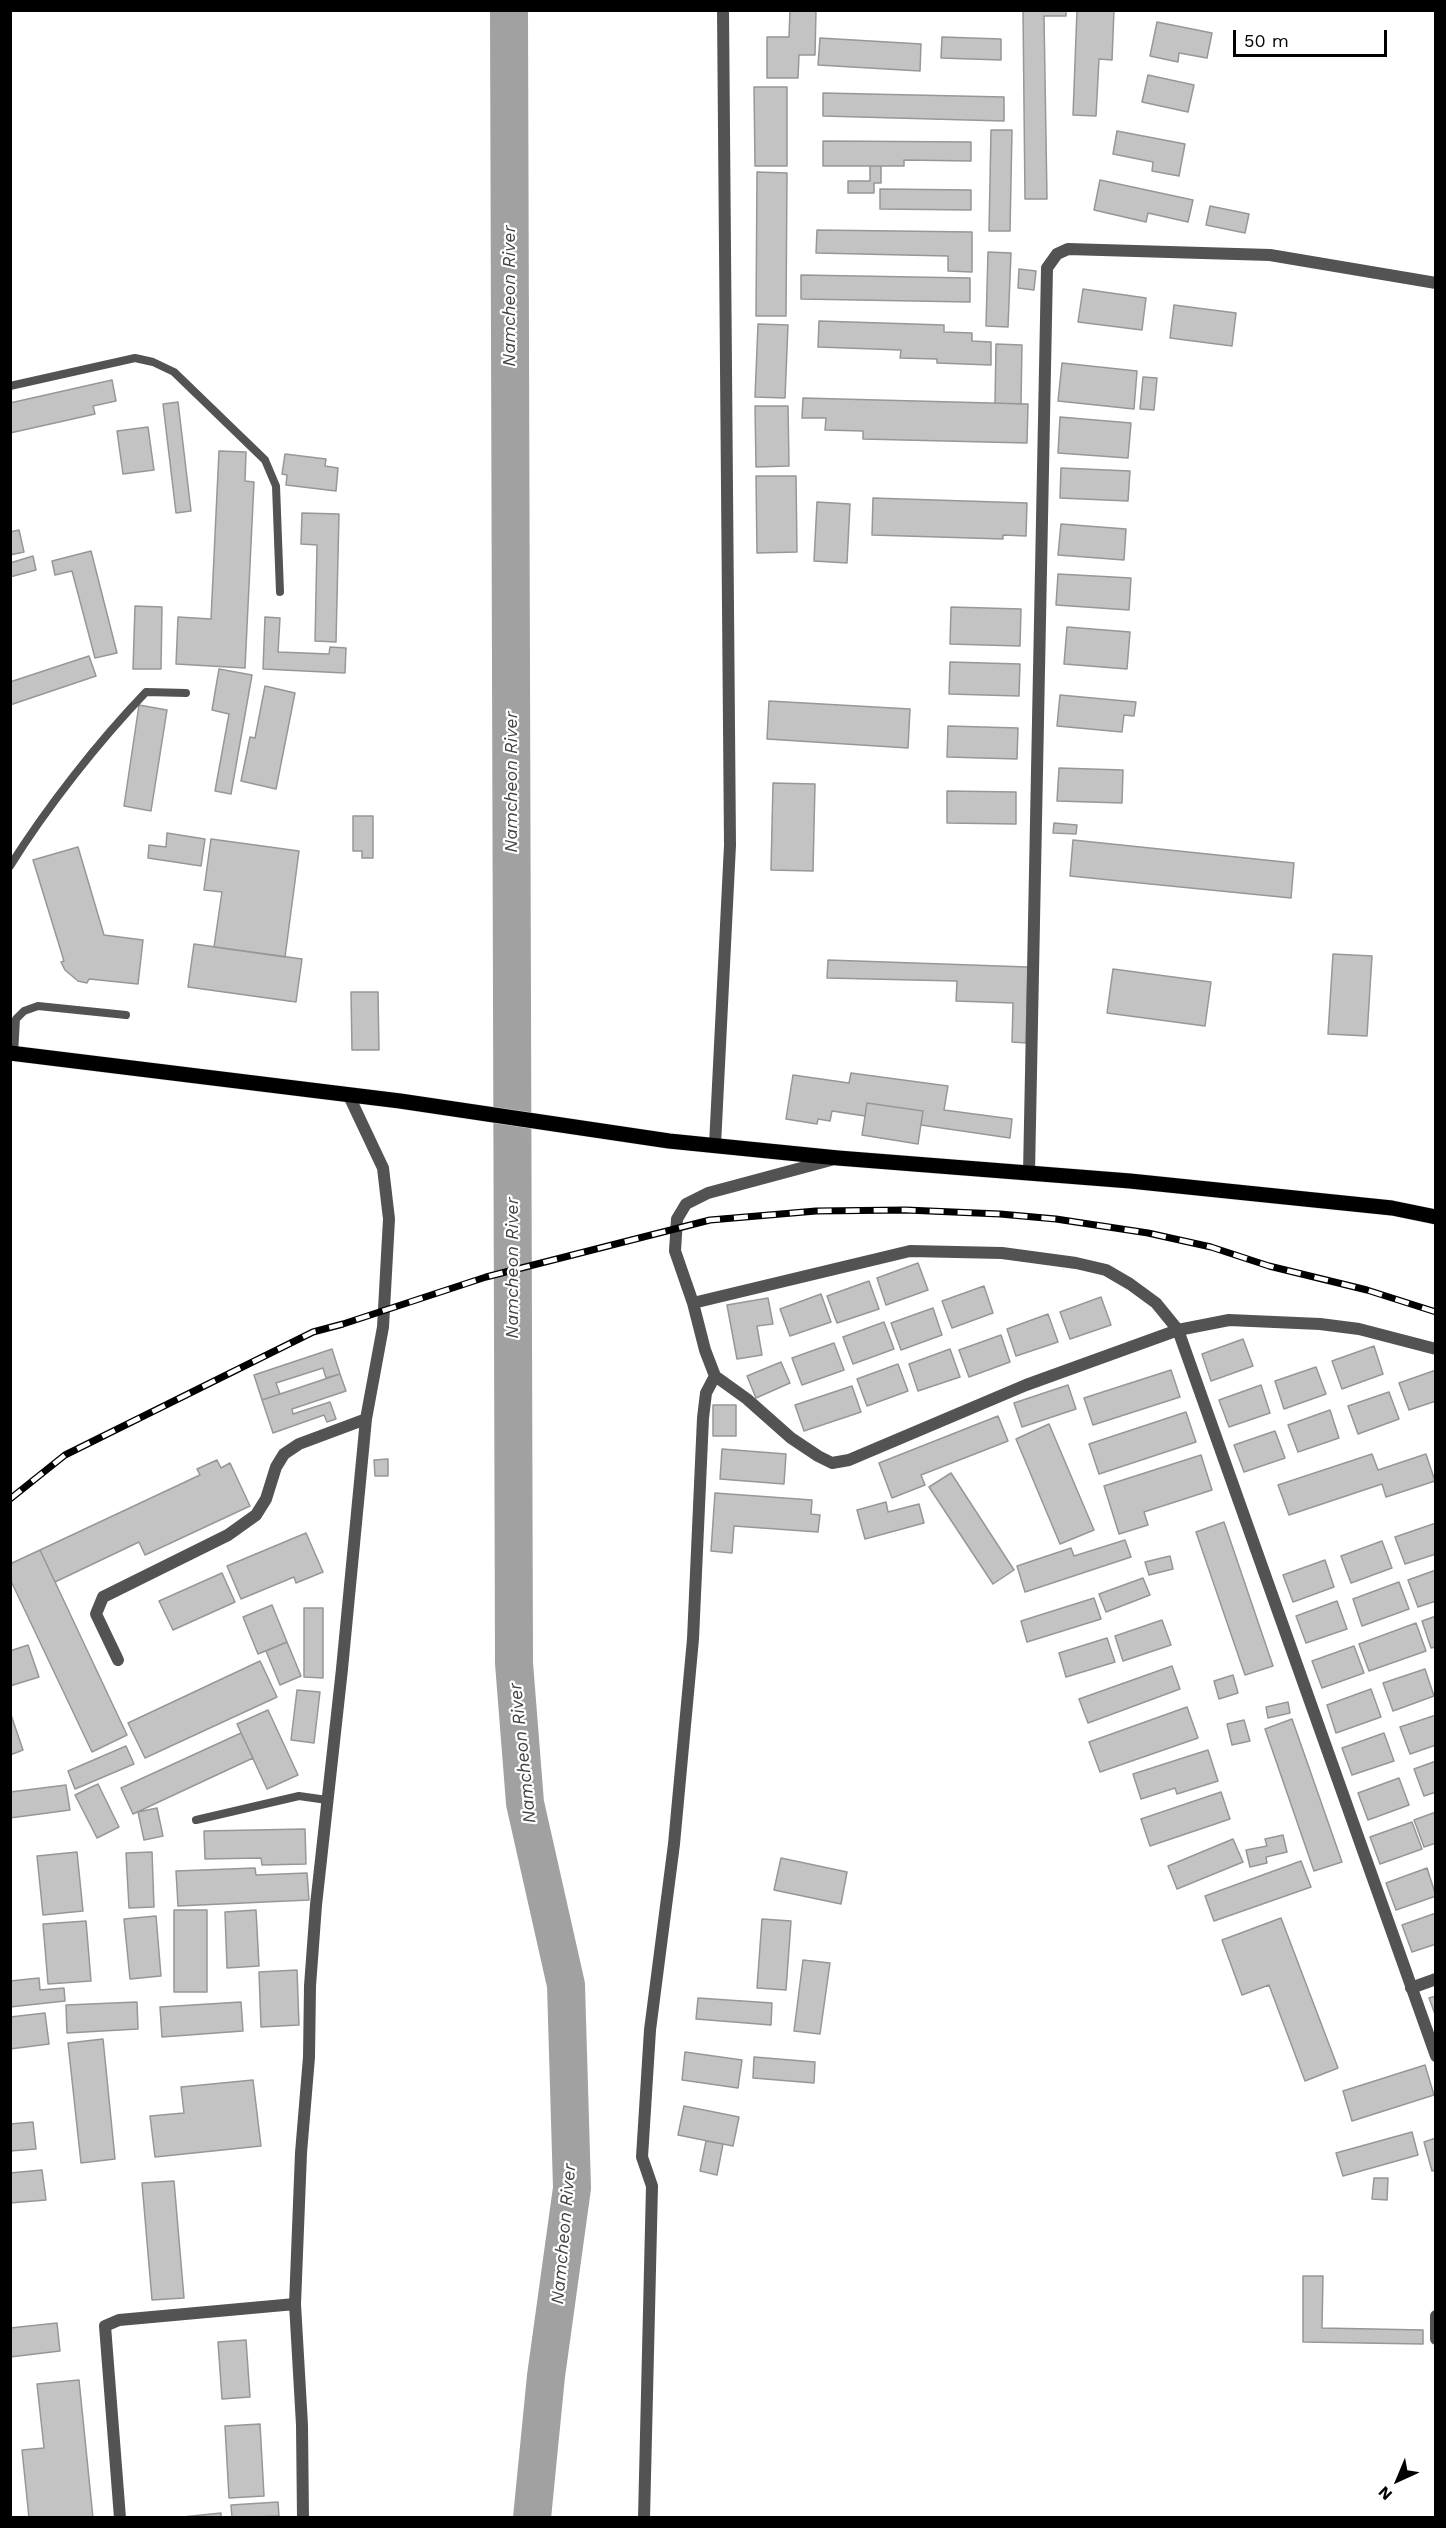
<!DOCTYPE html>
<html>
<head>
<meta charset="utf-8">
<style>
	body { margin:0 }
	#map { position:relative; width:1446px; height:2528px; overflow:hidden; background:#fff; font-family:"Work Sans",sans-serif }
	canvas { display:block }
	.frame { position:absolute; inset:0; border:12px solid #000; pointer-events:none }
	.north { position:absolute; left:1368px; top:2450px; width:60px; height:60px; -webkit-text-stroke:4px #fff; paint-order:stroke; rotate:224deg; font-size:16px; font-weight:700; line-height:24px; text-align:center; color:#000 }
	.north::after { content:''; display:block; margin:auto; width:21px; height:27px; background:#000; clip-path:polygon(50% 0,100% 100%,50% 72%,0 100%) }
	.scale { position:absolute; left:1233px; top:30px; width:154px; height:27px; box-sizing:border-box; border:3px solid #000; border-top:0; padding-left:8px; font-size:18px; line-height:21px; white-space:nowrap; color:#000; -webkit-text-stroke:4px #fff; paint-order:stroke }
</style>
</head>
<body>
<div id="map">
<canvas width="1446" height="2528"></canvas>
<div class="frame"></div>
<div class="north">N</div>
<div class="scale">50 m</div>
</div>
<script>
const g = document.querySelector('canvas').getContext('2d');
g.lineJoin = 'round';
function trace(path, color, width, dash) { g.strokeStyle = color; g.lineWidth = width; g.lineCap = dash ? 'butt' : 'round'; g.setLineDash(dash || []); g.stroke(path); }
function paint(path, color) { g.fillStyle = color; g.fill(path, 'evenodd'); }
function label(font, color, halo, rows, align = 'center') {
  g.font = font + ' "Work Sans",sans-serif'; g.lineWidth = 4.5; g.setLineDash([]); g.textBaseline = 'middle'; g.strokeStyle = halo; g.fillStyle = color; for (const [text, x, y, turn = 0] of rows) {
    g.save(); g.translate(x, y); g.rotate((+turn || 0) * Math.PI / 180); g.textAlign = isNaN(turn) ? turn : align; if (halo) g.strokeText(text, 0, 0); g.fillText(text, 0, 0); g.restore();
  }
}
trace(new Path2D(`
	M509,10L514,1663L525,1803L566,1985L572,2188L546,2376L532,2518`), '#a1a1a1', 38);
const building = new Path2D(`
	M790,10H816L815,55H799L798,78H767V37H789Z
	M1023,10H1066V16H1044L1047,199H1025Z
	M1077,10H1114L1112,60L1099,59L1096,116L1073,115Z
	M1157,22L1212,33L1207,58L1179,53L1178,62L1150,56Z
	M942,37L1001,39V60L941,58Z
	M820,38L921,44L920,71L818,65Z
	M1148,75L1194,85L1188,112L1142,102Z
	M754,87H787V166H755Z
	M823,93L1004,97V121L823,116Z
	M991,130H1012L1010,231H989Z
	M1117,131L1185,144L1179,176L1152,171L1153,162L1113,154Z
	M823,141L971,142V161L904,160V166H823Z
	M870,166H881V183H874V193H848V181H870Z
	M757,172L787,173L786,316H756Z
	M1100,180L1193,200L1188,222L1148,213L1146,222L1094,210Z
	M880,189L971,190V210L880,209Z
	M1210,206L1249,214L1245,233L1206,225Z
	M817,230L972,232V272L948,271V256L816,253Z
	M988,252L1011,253L1008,327L986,326Z
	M1019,269L1036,271L1034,290L1018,288Z
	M801,275L970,278V302L801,299Z
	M1083,289L1146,298L1142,330L1078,322Z
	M1174,305L1236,313L1232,346L1170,338Z
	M819,321L944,325V332L972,333V341L991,342V365L937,363V359L900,358L901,350L818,347Z
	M758,324L788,325L785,398L755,397Z
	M996,344L1022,345L1021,404L995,403Z
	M1062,363L1137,371L1134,409L1058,401Z
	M1143,377L1157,378L1154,410L1140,409Z
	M112,380L116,401L93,406L95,414L10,433V403Z
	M803,398L1028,404L1027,443L863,439V431L825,430L826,418H802Z
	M178,402L191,511L176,513L163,404Z
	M755,406H788L789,466L756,467Z
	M1060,417L1131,423L1128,458L1058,453Z
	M148,427L154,470L123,474L117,431Z
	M219,451L246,452L245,481L254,482L245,668L176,664L178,617L211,619Z
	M285,454L326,459L325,466L338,468L336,491L286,485L287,475L282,474Z
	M1061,468L1130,471L1128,501L1060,498Z
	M756,476H796L797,552L757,553Z
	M873,498L1027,503L1026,536L1003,535V539L872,535Z
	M817,502L850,504L847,563L814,561Z
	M302,513L339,514L336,642L315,641L317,545L301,544Z
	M1061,524L1126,529L1124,560L1058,555Z
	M19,530L24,552L10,555V532Z
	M91,551L117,653L95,658L72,571L55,575L52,561Z
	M33,556L36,570L10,577V563Z
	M1058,574L1131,578L1129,610L1056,605Z
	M135,606L162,607L161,669H133Z
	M951,607L1021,609L1020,646L950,644Z
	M265,617L280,618L278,652L329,654L330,647L346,648L345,673L263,669Z
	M1067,627L1130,632L1127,669L1064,664Z
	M89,656L96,676L10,705V682Z
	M950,662L1020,664L1019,696L949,694Z
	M219,669L252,675L231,794L215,791L229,714L212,710Z
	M265,686L295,693L276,789L241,781L250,737L255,738Z
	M1060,695L1136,702L1134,716L1124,715L1122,732L1057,726Z
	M769,701L910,709L908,748L767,739Z
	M139,705L167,710L151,811L124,806Z
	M948,726L1018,728L1017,759L947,757Z
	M1059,768L1123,770L1122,803L1057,801Z
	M773,783L815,784L813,871L771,870Z
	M947,791L1016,792V824L947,823Z
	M353,816H373V858H362V851H353Z
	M1054,823L1077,825L1076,834L1053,833Z
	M167,833L205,839L201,866L148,858L149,845L166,847Z
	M211,839L299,851L285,957L214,947L222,892L204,890Z
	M1073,840L1294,863L1291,898L1070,876Z
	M78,847L104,935L143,940L138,984L89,979L87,983L78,981L65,970L61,962L64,961L33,860Z
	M194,944L302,959L296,1002L188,987Z
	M1333,954L1372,956L1367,1036L1328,1034Z
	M828,960L1028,967L1026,1043L1012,1042L1013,1003L956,1001L957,981L827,978Z
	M1113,969L1211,982L1205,1026L1107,1013Z
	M351,992H378L379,1050H352Z
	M851,1073L948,1086L944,1110L1012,1119L1010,1138L921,1125L923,1111L867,1103L865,1116L832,1111L830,1121L818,1119L817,1124L786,1119L793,1075L849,1083Z
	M867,1103L923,1111L918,1144L862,1135Z
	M918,1263L928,1290L886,1305L877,1278Z
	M869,1281L879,1309L837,1323L827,1296Z
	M984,1286L993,1313L952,1328L942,1301Z
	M821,1294L831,1322L790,1336L780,1309Z
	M1101,1297L1111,1325L1070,1339L1060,1312Z
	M768,1298L773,1324L757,1326L762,1355L737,1359L727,1305Z
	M933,1308L942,1335L901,1350L891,1323Z
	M1048,1314L1058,1342L1016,1356L1007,1329Z
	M884,1322L894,1349L853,1364L843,1337Z
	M1001,1335L1010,1362L969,1377L959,1350Z
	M1243,1339L1253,1366L1211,1381L1202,1354Z
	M834,1343L844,1370L802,1385L792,1358Z
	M1374,1346L1383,1374L1342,1389L1332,1361Z
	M332,1349L340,1374L326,1378L323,1368L276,1383L280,1394L262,1400L254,1375Z
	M950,1349L960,1377L918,1391L909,1364Z
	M781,1362L790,1383L756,1398L747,1376Z
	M898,1364L908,1391L867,1406L857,1379Z
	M1316,1367L1326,1394L1284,1409L1275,1381Z
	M1171,1370L1180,1397L1093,1425L1084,1398Z
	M1436,1370V1401L1409,1410L1399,1383Z
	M340,1374L346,1391L292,1409L293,1414L330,1402L336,1419L327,1422L324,1415L273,1433L262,1400Z
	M1068,1385L1076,1409L1022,1427L1014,1403Z
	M1261,1385L1270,1413L1229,1427L1219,1400Z
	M852,1386L861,1412L804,1431L795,1405Z
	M1389,1392L1399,1419L1358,1434L1348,1406Z
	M713,1405H736V1436H713Z
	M1330,1410L1339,1438L1298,1452L1288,1425Z
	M1186,1412L1196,1442L1099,1474L1089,1444Z
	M998,1416L1008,1441L921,1475L925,1485L892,1498L879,1463Z
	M1049,1424L1094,1530L1060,1544L1016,1439Z
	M1275,1431L1285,1458L1244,1472L1234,1445Z
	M722,1449L786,1454L784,1484L720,1479Z
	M1372,1454L1378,1470L1426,1454L1435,1481L1386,1497L1382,1484L1289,1515L1278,1485Z
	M1201,1455L1212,1490L1144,1512L1148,1525L1119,1534L1104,1486Z
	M388,1459V1476H375L374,1460Z
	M217,1460L221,1468L230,1463L250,1506L145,1555L139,1542L55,1582L40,1550L200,1475L197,1469Z
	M951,1473L1014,1570L993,1584L929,1487Z
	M715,1493L812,1500L811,1514L820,1515L818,1532L734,1526L732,1553L711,1551Z
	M886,1502L888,1512L919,1504L924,1523L865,1539L857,1510Z
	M1224,1522L1273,1666L1245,1675L1196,1532Z
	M1436,1523V1554L1405,1564L1395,1537Z
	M306,1533L323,1572L296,1583L294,1577L241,1599L227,1566Z
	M1125,1540L1131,1557L1025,1592L1017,1566L1071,1548L1074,1556Z
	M1382,1541L1392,1568L1351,1583L1341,1556Z
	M40,1550L127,1735L92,1752L10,1579V1564Z
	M1170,1556L1173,1569L1149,1575L1145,1562Z
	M1325,1560L1334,1587L1293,1602L1283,1575Z
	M1436,1570V1601L1418,1607L1408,1580Z
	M222,1573L235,1602L173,1630L159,1601Z
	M1143,1578L1150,1595L1106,1612L1099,1594Z
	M1399,1582L1409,1609L1362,1626L1353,1599Z
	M1094,1598L1101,1619L1027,1642L1021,1621Z
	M1337,1601L1347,1629L1306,1643L1296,1616Z
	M272,1605L287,1642L258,1654L243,1617Z
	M304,1608H323V1678L304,1677Z
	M1436,1616V1647L1431,1648L1422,1621Z
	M1162,1620L1171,1645L1123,1661L1115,1636Z
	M1416,1623L1426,1651L1369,1671L1359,1644Z
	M1107,1638L1115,1662L1066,1677L1059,1653Z
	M287,1642L301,1676L280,1685L266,1651Z
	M28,1645L39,1677L10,1686V1651Z
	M1354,1646L1364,1673L1322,1688L1312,1661Z
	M260,1661L277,1697L145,1758L128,1723Z
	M1172,1666L1180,1689L1088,1723L1079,1699Z
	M1425,1669L1434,1696L1393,1711L1383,1683Z
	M1233,1675L1238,1693L1219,1699L1214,1681Z
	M1371,1689L1381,1717L1336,1733L1327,1705Z
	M297,1690L320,1692L314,1743L291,1740Z
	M1288,1702L1290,1713L1268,1718L1266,1707Z
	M1187,1707L1198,1738L1100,1772L1089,1742Z
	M268,1710L298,1775L267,1789L237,1724Z
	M10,1712L23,1750L10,1755Z
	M1436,1715V1745L1410,1754L1400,1727Z
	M1292,1719L1342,1862L1314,1871L1265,1729Z
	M1244,1720L1250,1741L1232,1745L1227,1724Z
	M241,1733L253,1758L133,1814L121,1788Z
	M1384,1733L1394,1761L1352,1775L1342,1748Z
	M126,1746L134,1764L75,1789L68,1771Z
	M1208,1750L1218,1781L1177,1794L1175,1788L1141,1799L1133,1774Z
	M1436,1761V1792L1424,1796L1414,1769Z
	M1399,1778L1409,1805L1368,1820L1358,1793Z
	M98,1784L119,1827L97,1838L75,1795Z
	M66,1785L70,1810L10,1818V1792Z
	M1221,1792L1230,1819L1150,1846L1141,1819Z
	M157,1808L163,1836L144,1840L138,1812Z
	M1436,1812V1843L1424,1847L1414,1820Z
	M1412,1822L1422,1849L1380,1864L1370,1837Z
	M305,1829L306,1864L262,1865L261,1858L205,1859L204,1831Z
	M1283,1835L1287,1852L1266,1857L1267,1863L1250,1867L1246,1850L1267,1846L1265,1839Z
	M1233,1839L1243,1862L1177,1889L1168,1866Z
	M77,1852L83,1911L43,1915L37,1856Z
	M152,1852L154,1907L129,1908L126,1853Z
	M781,1858L847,1872L841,1904L774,1890Z
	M1301,1861L1311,1887L1214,1921L1205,1896Z
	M255,1868L256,1875L307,1873L309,1900L178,1906L176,1871Z
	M1427,1868L1436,1896L1396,1910L1386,1883Z
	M174,1910H207V1992H174Z
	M256,1910L259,1966L227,1968L225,1912Z
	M1436,1913V1944L1412,1952L1402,1925Z
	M156,1916L161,1976L130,1979L124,1919Z
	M1281,1918L1338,2068L1305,2081L1269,1985L1242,1995L1222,1940Z
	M762,1919L791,1921L786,1990L757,1988Z
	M86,1921L91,1981L48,1984L43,1924Z
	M803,1960L830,1963L820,2034L794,2031Z
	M297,1970L299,2025L261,2027L259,1972Z
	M39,1978L40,1990L64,1988L65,2001L10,2007V1981Z
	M1436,1996V2017L1429,1998Z
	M698,1998L772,2003L771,2025L696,2019Z
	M137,2002L138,2029L67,2033L66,2005Z
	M241,2002L243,2031L162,2037L160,2007Z
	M45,2013L49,2044L10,2049V2017Z
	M103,2039L115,2159L81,2163L68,2043Z
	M685,2052L742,2060L738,2088L682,2080Z
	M754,2057L815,2062L814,2083L753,2078Z
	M1425,2065L1434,2095L1352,2121L1343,2091Z
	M253,2080L261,2146L155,2157L150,2116L184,2113L181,2087Z
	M684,2106L739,2117L733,2146L678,2135Z
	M33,2122L36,2149L10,2151V2124Z
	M1412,2132L1418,2155L1343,2176L1336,2153Z
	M1436,2138V2170L1432,2171L1424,2142Z
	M706,2141L723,2144L717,2175L700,2171Z
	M42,2170L46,2200L10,2203V2173Z
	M1374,2178H1388L1387,2200L1372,2199Z
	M174,2181L184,2298L152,2300L142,2183Z
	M1303,2276H1323L1322,2328L1423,2330V2344L1303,2342Z
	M57,2323L60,2351L10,2357V2328Z
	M246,2340L250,2397L222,2399L218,2342Z
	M79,2380L93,2518H29L22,2450L44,2448L37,2384Z
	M260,2424L264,2496L229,2498L225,2426Z
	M278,2502L279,2516L232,2518L231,2505Z
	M221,2513V2518H173Z`);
paint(building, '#c3c3c3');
trace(building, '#979797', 1.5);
const primary = new Path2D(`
	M10,1053L400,1101L669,1141L838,1158L1130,1181L1392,1208L1436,1217`);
trace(primary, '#dbdbdb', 16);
trace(new Path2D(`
	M10,386L135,358L153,362L174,372L265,460L276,486L280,592
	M10,866C47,807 98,742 146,692L186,693
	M14,1054L16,1019L24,1011L38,1006L126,1015
	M196,1820L299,1796L327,1800`), '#535353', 8);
trace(new Path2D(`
	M715,1145L730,845L723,10
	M831,1160L708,1193L686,1204L677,1219L675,1251L693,1303L705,1350L715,1376L747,1399L791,1438L818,1456L832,1463L849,1460L1026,1385L1178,1330L1229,1320L1320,1324L1359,1329L1436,1349
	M1029,1173L1047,268L1057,254L1068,249L1270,255L1436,283
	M693,1303L910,1251L1002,1253L1076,1263L1106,1270L1130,1284L1156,1303L1178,1330L1436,2056
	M118,1660L96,1614L103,1597L228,1535L256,1515L266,1499L276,1467L284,1454L299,1444L366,1419
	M1411,1988L1436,1979
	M1436,2316V2339
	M120,2518L105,2326L119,2320L295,2304
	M303,2518L302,2425L295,2304L301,2153L309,2057L310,1986L316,1905L342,1669L366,1419L383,1327L389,1219L383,1168L349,1096
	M644,2518L652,2186L642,2157L650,2030L674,1844L693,1639L703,1418L706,1393L715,1376`), '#535353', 12);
trace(primary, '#000', 15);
const rail = new Path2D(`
	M10,1499L65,1455L313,1332L343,1324L486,1277L710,1220L816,1211L906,1210L1000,1214L1056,1219L1148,1233L1211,1247L1269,1266L1367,1290L1436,1312`);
trace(rail, '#000', 7);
trace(rail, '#fff', 4.5, [14]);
label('italic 18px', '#424242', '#fff', [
	["Namcheon River",510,296,-90],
	["Namcheon River",512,782,-90],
	["Namcheon River",513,1268,-90],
	["Namcheon River",523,1753,-96],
	["Namcheon River",564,2234,-85]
]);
</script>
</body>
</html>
